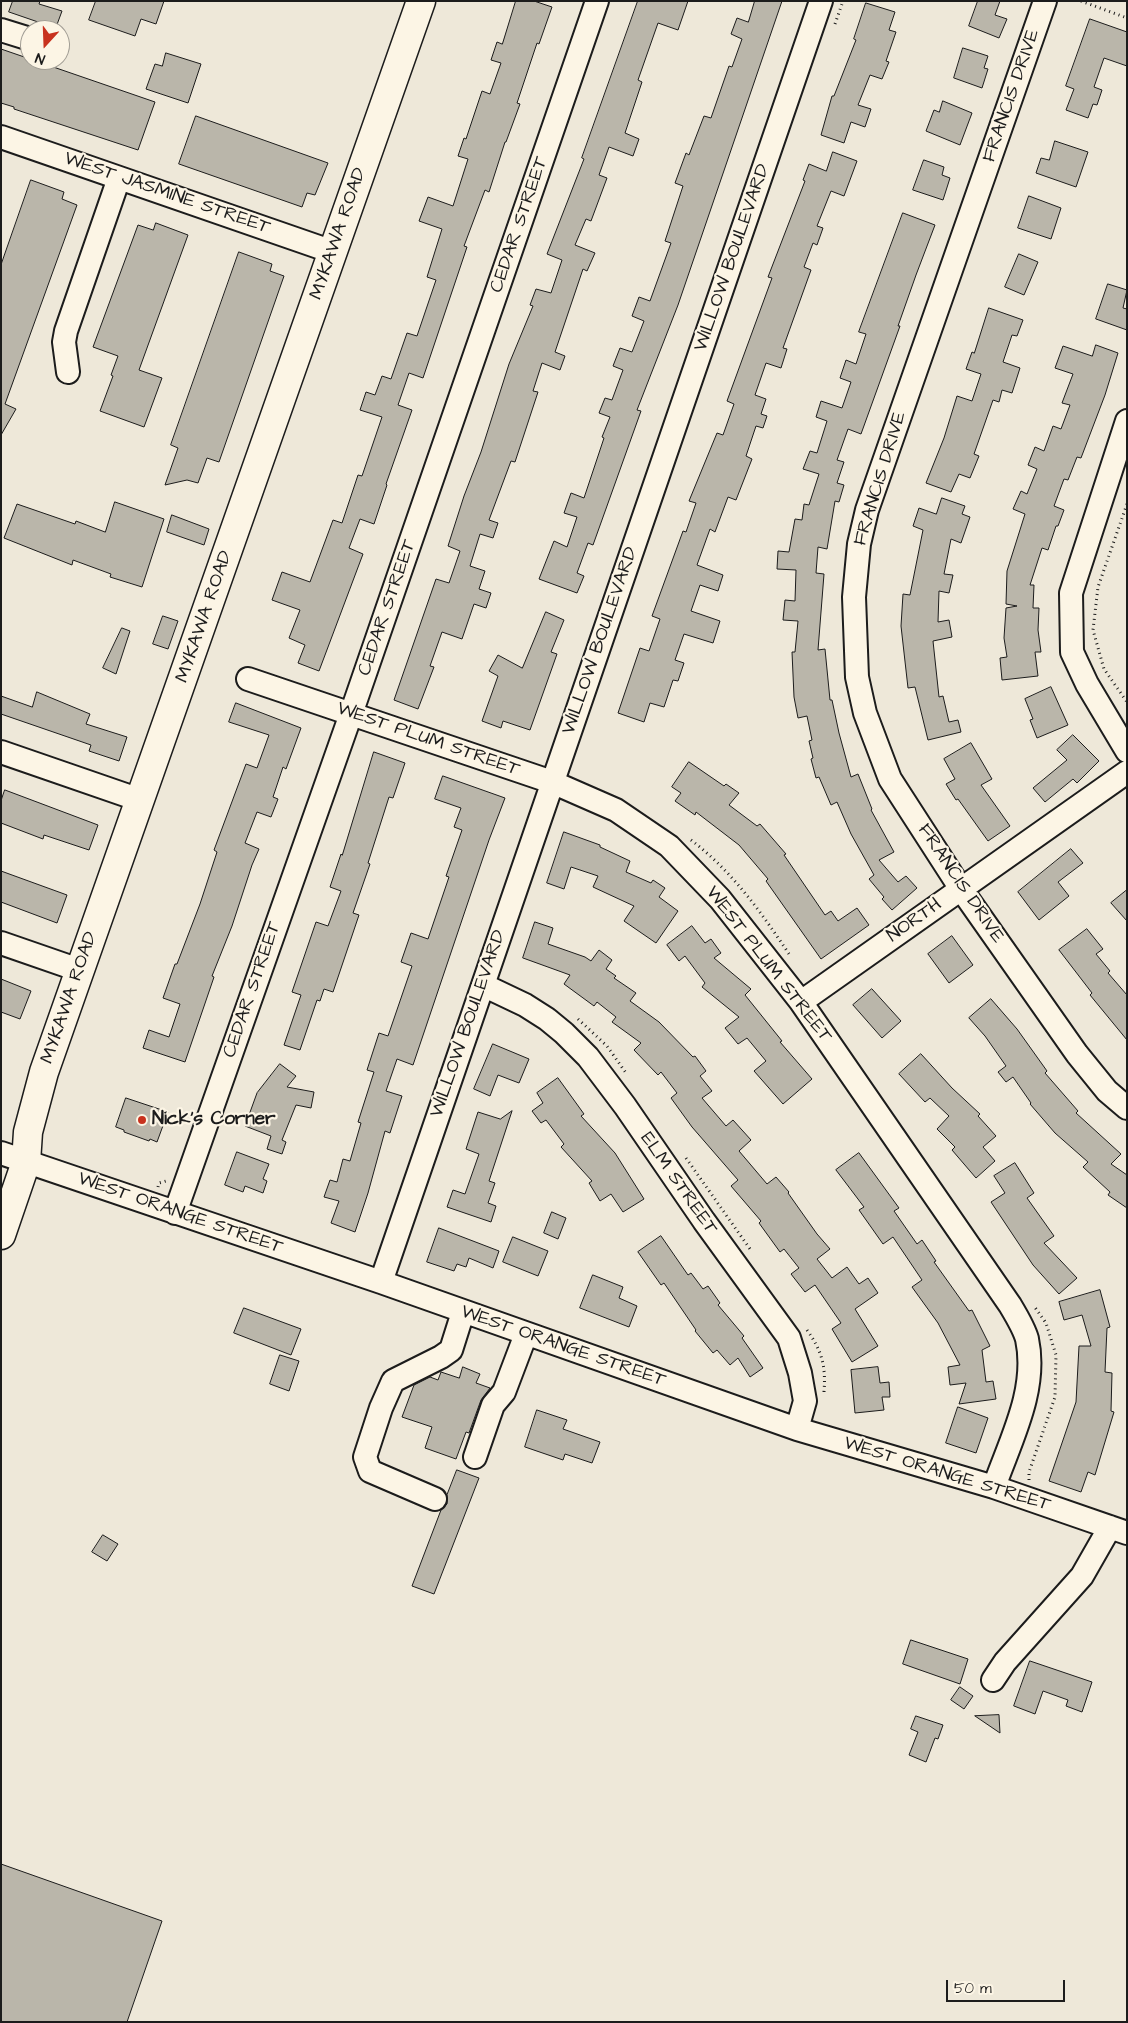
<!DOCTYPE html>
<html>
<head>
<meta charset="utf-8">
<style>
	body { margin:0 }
	#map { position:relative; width:1128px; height:2023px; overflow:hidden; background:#eee8d9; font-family:"Architects Daughter",sans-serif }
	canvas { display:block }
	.frame { position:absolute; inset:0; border:2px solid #1c1c1c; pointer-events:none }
	.north { position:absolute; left:20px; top:20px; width:50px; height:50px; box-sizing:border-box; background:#fcf5e5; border:1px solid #a29e95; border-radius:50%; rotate:200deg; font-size:14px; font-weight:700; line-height:20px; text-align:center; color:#1c1c1c }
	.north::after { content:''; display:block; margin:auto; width:18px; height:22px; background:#c8321e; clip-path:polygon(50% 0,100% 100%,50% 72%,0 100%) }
	.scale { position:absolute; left:946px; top:1980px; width:119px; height:22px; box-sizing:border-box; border:2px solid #1c1c1c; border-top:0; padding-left:6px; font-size:15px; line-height:18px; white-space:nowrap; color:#1c1c1c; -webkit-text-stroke:4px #fcf5e5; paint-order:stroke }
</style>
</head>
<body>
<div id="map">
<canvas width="1128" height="2023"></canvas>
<div class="frame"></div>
<div class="north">N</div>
<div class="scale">50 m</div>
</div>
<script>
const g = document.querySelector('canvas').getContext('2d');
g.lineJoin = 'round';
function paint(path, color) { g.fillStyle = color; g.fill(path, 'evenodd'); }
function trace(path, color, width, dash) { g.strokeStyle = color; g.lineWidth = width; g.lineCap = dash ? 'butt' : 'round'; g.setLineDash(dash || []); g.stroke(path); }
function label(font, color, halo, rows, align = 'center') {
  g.font = font + ' "Architects Daughter",sans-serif'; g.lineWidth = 4.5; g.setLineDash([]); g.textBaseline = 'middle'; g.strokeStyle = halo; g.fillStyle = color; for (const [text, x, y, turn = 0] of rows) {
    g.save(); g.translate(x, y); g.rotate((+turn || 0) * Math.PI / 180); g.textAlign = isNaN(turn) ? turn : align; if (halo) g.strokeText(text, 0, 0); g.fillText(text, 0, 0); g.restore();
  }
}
const building = new Path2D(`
	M13,1H40L39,4L62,11L55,30H39L41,23L9,12Z
	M96,1H164L156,24L141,19L135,36L89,20Z
	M516,1H534L552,7L539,44L537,43L517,103L520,104L506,142H505L489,192L485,190L464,246L467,247L423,378L409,373L398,405L412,410L386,484L387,485L374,524L360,519L349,548L363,554L319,671L298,663L305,645L289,638L300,610L272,600L282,572L310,582L333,520L342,523L358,475L362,476L382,417L360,410L366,392L375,395L382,376L391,379L407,333L417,336L436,280L427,277L442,229L419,221L428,197L453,206L468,159L458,156L464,138L466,139L482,91L490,94L501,63L491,60L497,42L502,44Z
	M638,1H688L678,30L658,23L638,80L642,82L625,133L639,139L633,156L609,147L599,175L607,178L591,221L586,219L575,245L595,253L587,271L583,269L555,352L565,356L560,370L542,363L533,391L538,392L515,462L511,461L489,520L498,523L493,538L480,534L470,566L485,571L479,589L491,593L486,608L474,604L462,639L442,632L430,666L434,667L418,709L394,700L436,579L449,583L460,551L448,546L464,496L481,452L509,364L533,306L530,305L536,289L551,293L562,260L547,254L584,159L582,158Z
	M755,1H782L678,305L637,410L641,411L593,545L588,543L577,573L584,576L577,593L539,579L554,541L567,547L577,517L564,513L571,493L584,498L604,438L602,437L610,417L599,413L605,398L612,400L623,370L613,366L620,348L632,352L644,321L632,316L639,297L650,301L671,243L665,241L683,186L675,183L686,153L689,155L704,116L711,118L729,66L732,67L742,39L731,34L737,18L748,22Z
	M978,1H1000L995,15L1007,19L999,38L969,26Z
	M866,3L895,12L889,30L896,32L886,61L889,62L882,79L870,75L858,105L871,109L865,127L851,122L844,143L821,135L832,96H834L856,40L854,39Z
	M1090,19L1127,32V66L1104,58L1094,87L1102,90L1097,105L1093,104L1088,118L1066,110L1074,89L1066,86Z
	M963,48L988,56L984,68L988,69L982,88L954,78Z
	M1,49L155,102L138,150L14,109V107L1,103Z
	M166,53L201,64L188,103L146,89L155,64L162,66Z
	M943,101L972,113L960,145L926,131L934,110L939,112Z
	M196,116L328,163L315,195L307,193L302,207L179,164Z
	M1055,141L1088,152L1076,187L1036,173L1041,158L1049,160Z
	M833,152L857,161L844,196L831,191L817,226L823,228L817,245L813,243L804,267L811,270L783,348L787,349L781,368L766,363L755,395L766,399L761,414L767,416L763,428L756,426L746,456L752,459L736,500L728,497L715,532L710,529L697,565L723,575L718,591L700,585L691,611L720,621L713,643L684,634L675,660L684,663L678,681L673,680L664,707L650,703L644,722L618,713L640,648L649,651L660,619L652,616L683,531L686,532L696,503L689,501L717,433L723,435L734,404L727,401L772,278L768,277L805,181L803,180L809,164L826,171Z
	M924,160L944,167L942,175L950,178L943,200L913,190Z
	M31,180L64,192L62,199L77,205L5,404L16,409L1,435V265Z
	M1029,196L1061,208L1051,239L1018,228Z
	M903,213L935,225L916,275L898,326H900L861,434L848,429L837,460L844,462L837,483L844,485L839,502L835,501L827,549L818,547L816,573L824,574L818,650L825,649L830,700H832L839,733L851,777L858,774L872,809L871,810L894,852L879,860L898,882L906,876L917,888L892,910L882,899L884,897L869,879L874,875L851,834L837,802L831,805L819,777L816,778L811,759L813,758L809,741L812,740L807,716L798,718L794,697L792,652H795L798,621L783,620L785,600L795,601L796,570L777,569L778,551L789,552L795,519L802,520L804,504L809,505L819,474L803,469L810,451L817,453L827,421L816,417L821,401L842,408L851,382L840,378L846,360L856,364L866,334L859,332Z
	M156,223L188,235L139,370L162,378L144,427L100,411L113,376L111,375L118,356L93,347L138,225L153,230Z
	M239,252L272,264L270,271L284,276L219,462L207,458L198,483L187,480L165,485L178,448L171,445Z
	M1019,254L1038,262L1024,295L1005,287Z
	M1108,284L1127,290L1123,308L1127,309V330L1096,319Z
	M989,308L1023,320L1017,336L1012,335L1003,362L1020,368L1012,393L1002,390L999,402L993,400L974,454L979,456L970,478L959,474L951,492L926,483L944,438L957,396L972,401L981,374L966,369L972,352L974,353Z
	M1096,345L1118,353L1105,395L1081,458L1077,457L1068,480L1064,479L1054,506L1064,510L1058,526H1056L1048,550L1042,548L1030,585H1034L1033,608H1039L1038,630L1041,652H1035L1038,676L1002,680L1000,658L1007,657L1004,638L1006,608L1017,606L1006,604L1007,571L1025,514L1013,509L1021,491L1027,494L1037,469L1028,465L1035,447L1044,451L1053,426L1061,429L1070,405L1062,403L1073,374L1055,368L1063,346L1092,356Z
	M942,498L965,506L962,514L970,517L961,543L951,539L944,574L953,575L949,593L939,591L938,622L949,620L952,637L933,641L939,697L943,696L949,722L958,720L961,732L928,740L915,687L908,688L901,626L903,594L910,595L923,530L913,526L919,508L936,514Z
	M115,502L164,519L142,587L110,577L111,574L73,560L72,565L4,538L17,504L75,524L76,521L105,532Z
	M172,515L209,529L204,545L167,532Z
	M546,612L564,620L551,652L557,654L530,730L503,721L501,728L482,721L498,676L489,671L498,655L522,668Z
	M163,616L178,621L168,649L153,644Z
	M122,628L130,631L116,674L103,668Z
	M1051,687L1068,725L1037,738L1030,720L1033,719L1025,699Z
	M37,692L90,714L86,724L127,737L119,761L89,751L91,745L1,714V696L32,707Z
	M236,703L301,728L286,769L283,767L273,797L278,799L271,817L257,812L245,843L259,849L252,865L232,926L212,976L214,977L185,1062L143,1048L149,1030L169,1037L180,1004L163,998L175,964H177L200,904L217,852L214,850L246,764L257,768L269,735L229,722Z
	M1073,735L1099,761L1077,783L1073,779L1045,802L1033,788L1067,760L1057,750Z
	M971,743L992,779L981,785L1010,826L988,841L958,799L956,800L946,784L955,779L944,759Z
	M374,752L405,763L393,798L389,797L368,863L370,864L353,913L359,915L333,992L324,989L320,1001L317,1000L300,1050L284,1045L301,995L292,992L316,922L328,926L341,891L330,887L341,854L342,855Z
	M689,762L724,786L726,784L739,793L729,805L757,826L760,824L786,854L784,855L825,915L831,911L838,921L857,908L869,925L821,959L766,881L768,879L739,845L696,812L695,815L675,801L681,793L672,787Z
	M443,776L505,798L489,840L413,1065L397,1059L386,1091L402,1096L390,1133L385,1131L368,1193L355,1232L331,1223L339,1201L324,1197L330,1180L337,1182L343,1159L350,1161L361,1123L358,1122L374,1072L367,1070L379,1033L388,1036L412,966L401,962L411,933L428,939L449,877L446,876L462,830L454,827L461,808L435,799Z
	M5,790L98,825L89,850L44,835L43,839L1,823V801Z
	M564,832L600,845V847L630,861L626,872L651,883L653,880L665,888L659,897L678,911L656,943L624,921L634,906L593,887L598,876L571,867L564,889L547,883Z
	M1071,849L1083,863L1058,882L1069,896L1039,920L1018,892Z
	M1,871L67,895L57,923L1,902Z
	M1127,890V921L1111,903Z
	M535,922L553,928L548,944L585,957L591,961L599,950L612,960L606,969L616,976L614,978L636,993L630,1001L659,1022L693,1057L695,1056L706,1071L700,1076L712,1091L702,1098L726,1126L733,1120L751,1140L739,1151L767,1184L776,1177L789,1192L788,1193L817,1234L830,1249L817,1259L832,1278L847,1267L859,1284L868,1278L878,1293L855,1309L878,1346L852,1362L832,1329L841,1323L815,1285L805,1292L791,1274L799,1268L784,1249L780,1252L759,1223L761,1221L731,1186L738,1180L692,1127L671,1098L677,1093L661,1072L658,1075L634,1050L641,1043L612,1022L616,1017L597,1002L594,1006L564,984L570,975L523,958Z
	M692,926L705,943L711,939L721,953L714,958L751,989L745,995L782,1041L780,1042L812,1079L783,1104L754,1071L766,1061L747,1038L738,1044L725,1028L739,1017L702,987L705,983L685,956L679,961L667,945Z
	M1087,929L1103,949L1096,954L1110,971L1108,973L1127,995V1040L1090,995L1092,993L1059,950Z
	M952,936L973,965L949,983L928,954Z
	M1,979L31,991L20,1019L1,1012Z
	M872,989L901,1021L882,1038L853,1005Z
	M991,999L1017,1029L1047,1071L1045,1073L1078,1111L1076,1113L1121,1154L1111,1164L1127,1175V1208L1108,1195L1110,1192L1083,1167L1088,1162L1055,1133L1030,1104L1031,1103L1013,1077L1006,1082L998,1072L1006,1066L985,1036L969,1018Z
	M493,1044L529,1059L519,1083L498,1075L490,1096L474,1089Z
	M921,1054L952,1088L980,1114L978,1116L996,1136L983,1147L995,1161L976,1178L952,1150L955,1147L937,1129L949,1116L930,1098L925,1102L899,1074Z
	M280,1064L296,1076L287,1087L314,1092L311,1108L296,1105L282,1140L286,1142L282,1154L267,1149L271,1136L245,1126L257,1093Z
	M558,1078L584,1114L581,1116L615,1153L644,1199L623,1212L611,1194L600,1201L589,1183L592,1181L561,1147L564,1144L546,1120L541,1123L532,1111L543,1103L537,1093Z
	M126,1098L168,1112L157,1142L150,1139L149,1141L124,1132V1130L116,1127Z
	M512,1111L489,1181L495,1183L488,1203L496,1206L491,1222L447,1207L453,1190L465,1194L479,1154L466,1149L478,1112L500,1119Z
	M237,1152L269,1164L263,1179L267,1181L263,1193L245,1186L243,1192L225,1185Z
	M859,1153L899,1208L894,1211L917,1244L922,1240L936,1261L934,1262L969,1311L972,1310L990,1346L982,1350L986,1382L993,1381L996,1399L959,1404L966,1383L950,1385L948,1367L960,1365L938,1323L912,1287L922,1280L893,1237L883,1244L859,1210L864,1207L836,1170Z
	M1015,1163L1034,1193L1027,1198L1054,1236L1044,1243L1077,1278L1059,1294L1033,1265L991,1202L1005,1193L994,1176Z
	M552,1212L566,1218L558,1239L544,1233Z
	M439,1228L499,1251L493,1268L469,1258L466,1267L457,1264L454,1271L427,1262Z
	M661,1236L688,1275L691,1273L703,1289L708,1286L720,1303L718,1305L744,1336L742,1338L763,1368L750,1377L738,1358L730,1365L717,1350L713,1353L695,1331L696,1330L664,1283L661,1285L638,1252Z
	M513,1237L548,1251L538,1276L503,1262Z
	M593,1275L623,1287L619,1298L637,1306L629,1327L580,1308Z
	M1100,1290L1110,1327L1107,1328L1105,1372L1112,1373L1111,1411L1114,1412L1095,1475L1088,1472L1081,1492L1049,1481L1076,1402L1079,1346H1091L1082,1315L1064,1320L1059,1302Z
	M244,1308L301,1329L291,1355L234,1333Z
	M280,1355L299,1361L289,1391L270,1384Z
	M463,1367L480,1374L476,1383L490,1388L481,1400L469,1433L466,1432L456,1459L425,1448L432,1427L402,1417L414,1385L430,1377L438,1380L441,1372L459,1378Z
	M878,1367L880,1383L889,1382L890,1397H882L884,1410L855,1413L851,1370Z
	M958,1407L988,1418L976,1453L946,1443Z
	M537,1410L567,1420L563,1429L600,1442L592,1463L565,1454L563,1460L525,1447Z
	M457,1470L479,1478L434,1594L412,1586L441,1510L447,1504V1495Z
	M103,1535L118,1544L107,1561L92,1552Z
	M911,1640L968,1659L960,1684L903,1664Z
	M1030,1661L1092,1682L1082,1712L1066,1706L1068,1700L1043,1691L1035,1714L1014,1706Z
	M960,1687L973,1696L964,1709L951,1700Z
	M999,1715L1000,1733L975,1716Z
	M916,1716L943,1725L938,1739L935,1738L926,1762L909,1755L918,1732L911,1729Z
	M1,1864L162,1921L127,2022H1Z`);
paint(building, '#bab6aa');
trace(building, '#1c1c1c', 1);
const minor = new Path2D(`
	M1045,1L867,510L859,544L854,597L857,677L865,713L890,779L961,889L1077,1054L1107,1091L1127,1108
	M1,30L30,39
	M1,137L333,252
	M68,372L64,342L66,331L119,178
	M1127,421L1071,593L1072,652L1087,684L1127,751
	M248,679L552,782L616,810L669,846L720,899L801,1002L1010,1305C1016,1315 1024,1328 1027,1339C1038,1390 1010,1441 994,1487
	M1,752L140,800
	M1,943L79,970
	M483,985L525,1005L547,1019L564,1033L588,1057L625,1106L704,1221L789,1338L800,1373L805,1401L797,1429
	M801,1002L1127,772
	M1,1153L381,1282L797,1429L994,1487L1127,1533
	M175,1213L351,714L597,1
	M381,1282L821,1
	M475,1457L493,1405L504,1392L526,1334
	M435,1499L370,1471L365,1457L381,1408L393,1381L441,1357L451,1350L463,1312
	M993,1680L1005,1662L1082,1576L1110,1527`);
const major = new Path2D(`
	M1,1235L26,1162L28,1132L44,1072L421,1`);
trace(minor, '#1c1c1c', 26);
trace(major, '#1c1c1c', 31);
trace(new Path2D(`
	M1081,1L1127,18
	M835,24L843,1
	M1127,504L1098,587L1093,630L1104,669L1127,702
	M691,840C732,871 761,912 789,954
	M578,1019L607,1046L626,1073
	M686,1158L750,1249
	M158,1187L159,1183L166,1181
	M807,1330C822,1351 826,1366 824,1392
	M1029,1480V1472L1055,1397L1056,1355L1046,1323L1034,1306`), '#1c1c1c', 3, [1, 4]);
trace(minor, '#fcf5e5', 22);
trace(major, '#fcf5e5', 28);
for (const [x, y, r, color] of [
	[142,1120,5,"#c8321e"]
]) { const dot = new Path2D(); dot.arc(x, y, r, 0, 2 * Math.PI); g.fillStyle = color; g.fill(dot); trace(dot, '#fcf5e5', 2); }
label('19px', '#1c1c1c', '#fcf5e5', [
	["FRANCIS DRIVE",1012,96,-71],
	["WEST JASMINE STREET",167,194,19],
	["CEDAR STREET",520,225,-71],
	["MYKAWA ROAD",339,234,-71],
	["WILLOW BOULEVARD",733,258,-71],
	["FRANCIS DRIVE",881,479,-73],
	["CEDAR STREET",388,608,-71],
	["MYKAWA ROAD",205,617,-71],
	["WILLOW BOULEVARD",601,641,-71],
	["WEST PLUM STREET",428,740,19],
	["FRANCIS DRIVE",960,884,56],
	["NORTH",915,921,-35],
	["WEST PLUM STREET",768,965,52],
	["CEDAR STREET",253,990,-71],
	["MYKAWA ROAD",70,998,-71],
	["WILLOW BOULEVARD",469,1024,-71],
	["ELM STREET",678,1184,55],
	["WEST ORANGE STREET",180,1214,19],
	["WEST ORANGE STREET",563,1347,19],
	["WEST ORANGE STREET",947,1475,17]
]);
label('bold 19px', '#1c1c1c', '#fcf5e5', [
	["Nick's Corner",152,1120]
], 'left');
</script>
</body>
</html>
